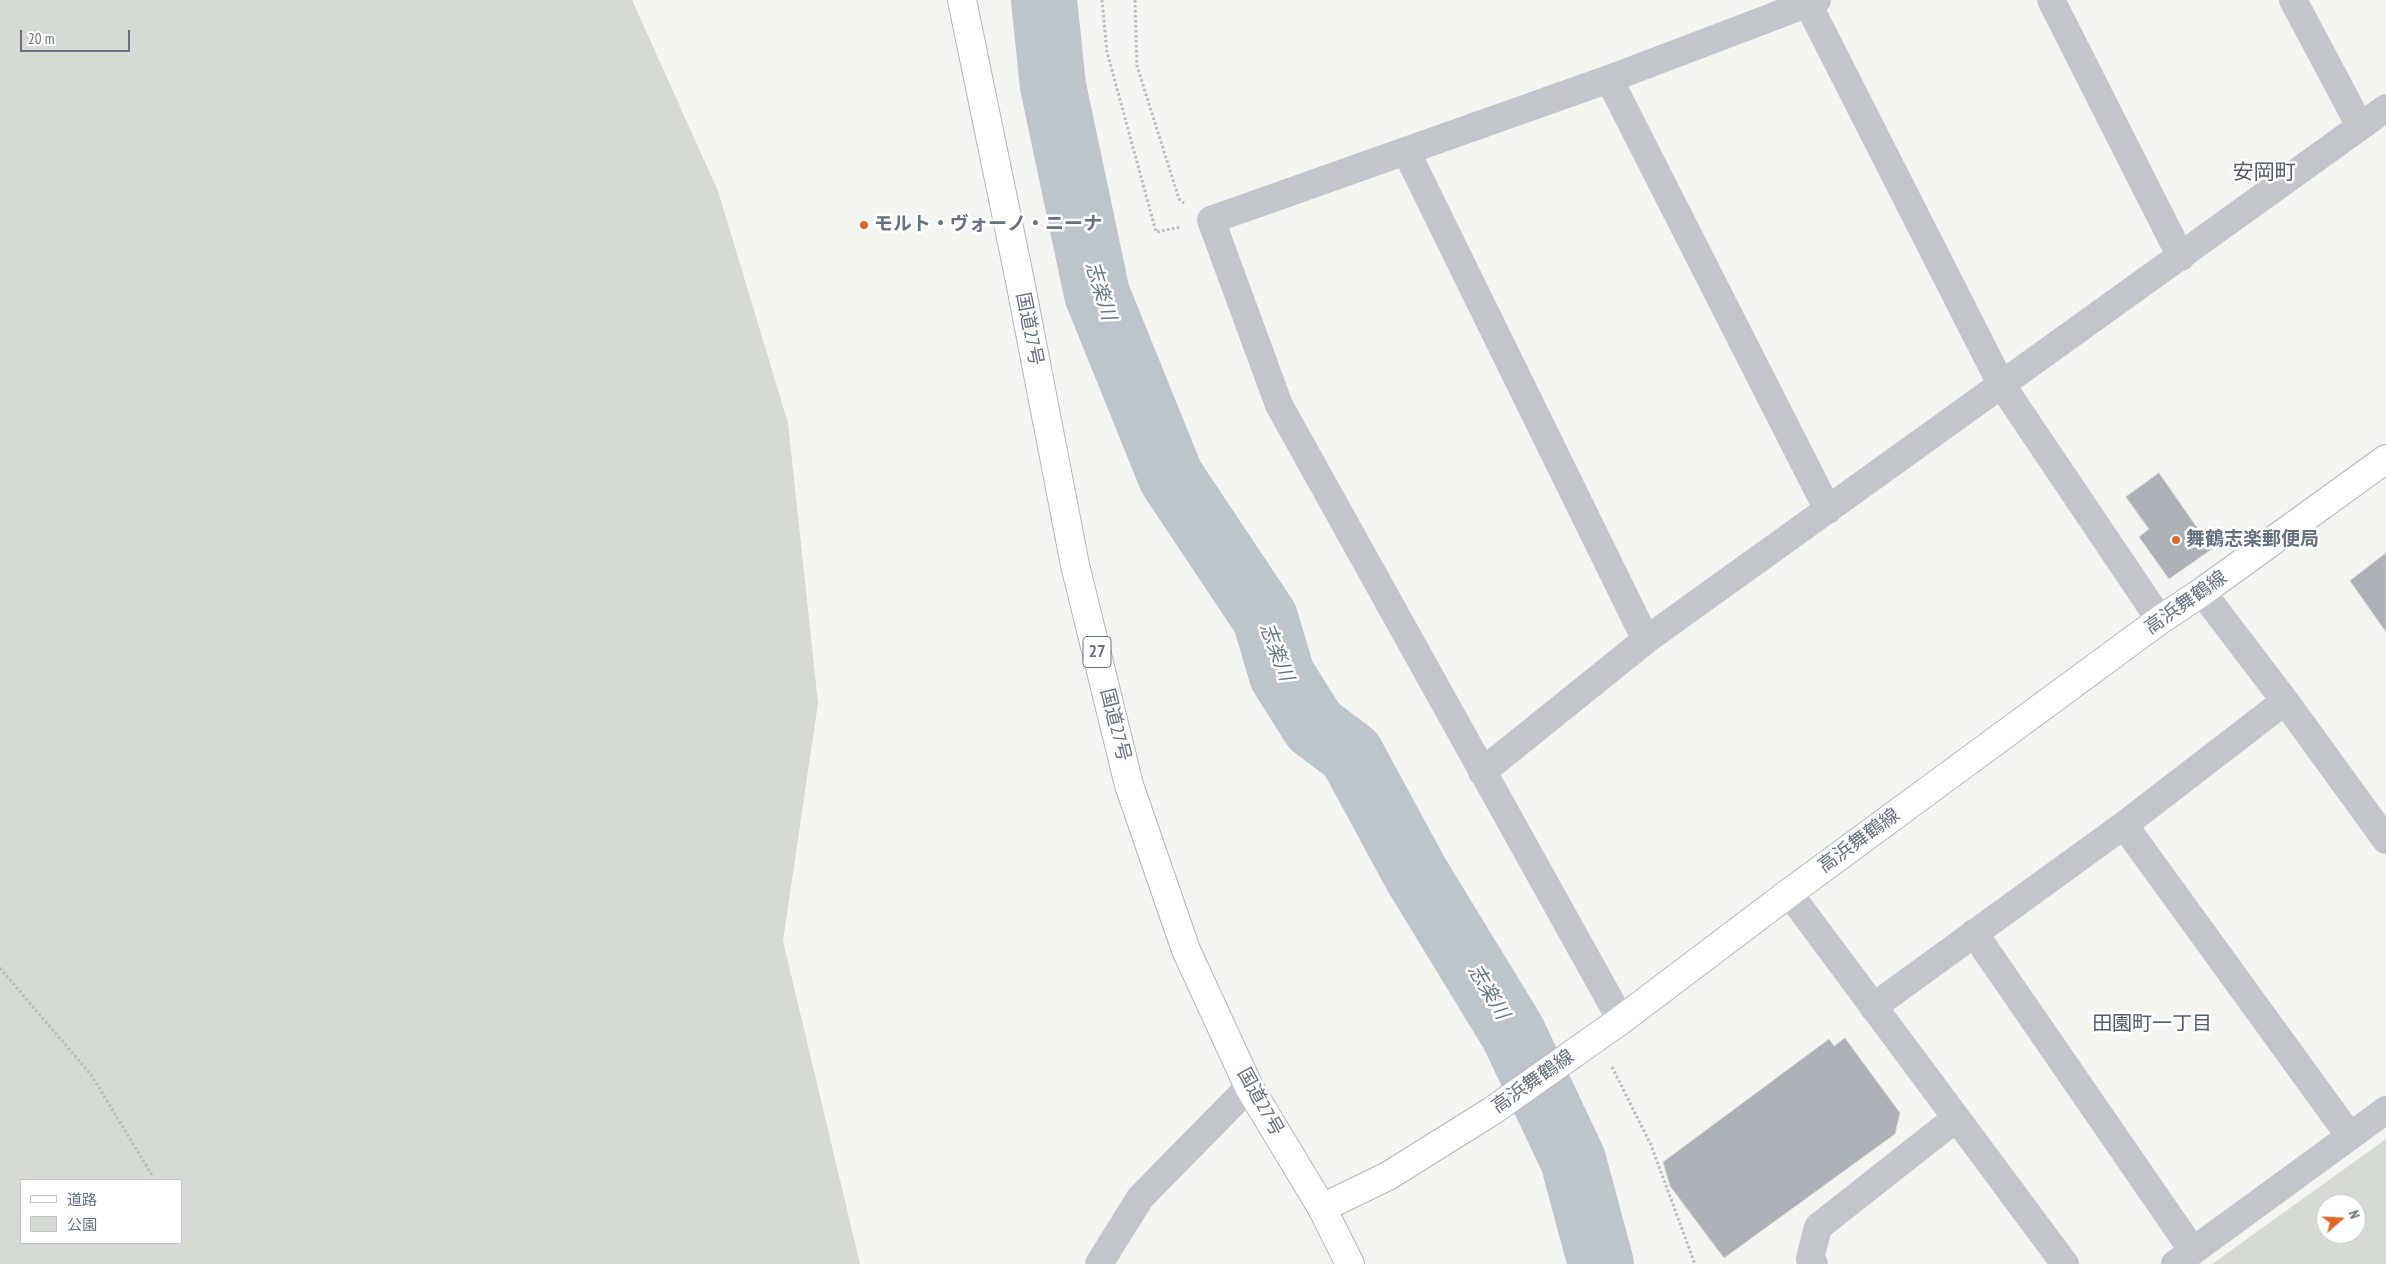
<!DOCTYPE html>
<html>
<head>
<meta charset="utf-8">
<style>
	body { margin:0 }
	#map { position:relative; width:2386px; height:1264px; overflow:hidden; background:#f4f5f1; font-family:"PT Sans Narrow","Noto Sans JP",sans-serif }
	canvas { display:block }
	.legend { position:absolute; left:20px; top:1179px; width:162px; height:65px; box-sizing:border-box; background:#fff; border:1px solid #c1c6cd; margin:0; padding:6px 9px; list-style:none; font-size:15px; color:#647181 }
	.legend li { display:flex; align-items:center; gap:10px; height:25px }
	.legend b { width:25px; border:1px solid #c1c6cd }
	.north { position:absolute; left:2316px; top:1194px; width:50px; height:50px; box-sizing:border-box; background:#fff; border:1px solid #c1c6cd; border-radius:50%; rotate:71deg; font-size:14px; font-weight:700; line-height:20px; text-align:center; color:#647181 }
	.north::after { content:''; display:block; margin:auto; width:18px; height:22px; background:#de6727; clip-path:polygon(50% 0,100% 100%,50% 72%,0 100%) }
	.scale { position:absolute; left:20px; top:30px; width:110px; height:22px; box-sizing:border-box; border:2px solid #647181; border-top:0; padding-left:6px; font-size:15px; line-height:18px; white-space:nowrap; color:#647181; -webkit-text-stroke:4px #fff; paint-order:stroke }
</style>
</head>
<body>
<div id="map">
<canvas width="2386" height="1264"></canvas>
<ul class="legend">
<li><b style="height:6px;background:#fff"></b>道路</li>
<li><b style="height:14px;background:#d5dbd2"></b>公園</li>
</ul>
<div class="north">N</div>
<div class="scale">20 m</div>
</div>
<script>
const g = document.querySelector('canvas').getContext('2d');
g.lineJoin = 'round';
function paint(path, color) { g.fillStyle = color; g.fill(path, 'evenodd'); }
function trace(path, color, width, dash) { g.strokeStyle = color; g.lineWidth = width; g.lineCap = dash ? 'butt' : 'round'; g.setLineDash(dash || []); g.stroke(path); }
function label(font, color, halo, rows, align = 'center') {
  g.font = font + ' "PT Sans Narrow","Noto Sans JP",sans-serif'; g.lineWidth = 5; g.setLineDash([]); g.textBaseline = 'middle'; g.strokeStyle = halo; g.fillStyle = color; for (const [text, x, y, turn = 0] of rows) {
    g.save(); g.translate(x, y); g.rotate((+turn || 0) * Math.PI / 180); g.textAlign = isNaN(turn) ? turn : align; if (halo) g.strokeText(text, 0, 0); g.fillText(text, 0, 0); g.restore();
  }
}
paint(new Path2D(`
	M0,0H632L718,191L788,423L818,703L783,941L860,1264H0ZM21,1180H181V1243H21Z
	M2386,1139V1264H2212ZM2326,1204H2356V1234H2326Z`), '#d5dbd2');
trace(new Path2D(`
	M1044,0L1053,86L1097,294L1171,477L1265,618L1282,675L1314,726L1351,754L1416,874L1513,1033L1573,1160L1601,1264`), '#bbc5cb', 66);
const building = new Path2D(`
	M2159,473L2212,549L2169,579L2139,537L2149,529L2126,497Z
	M2386,553V632L2350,581Z
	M1845,1038L1900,1113L1895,1134L1724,1258L1670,1186L1663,1162L1829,1039L1834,1046Z`);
paint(building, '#abb1b6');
trace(building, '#d6d6d4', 1);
const major = new Path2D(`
	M1322,1208L1388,1176L1492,1111L1621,1020L1789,893L2160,620L2202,592L2386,459`);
const highway = new Path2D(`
	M962,0L1020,281L1075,565L1129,785L1186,950L1249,1087L1322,1208L1350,1264`);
trace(major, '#b3b7bb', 30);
trace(highway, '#b5b7bb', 30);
trace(new Path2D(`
	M1102,0L1107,52L1156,232L1181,227
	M1135,0L1137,66L1179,199L1184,203
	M0,968L92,1076L153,1177
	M1612,1067L1651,1145L1695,1264`), '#babcbe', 3, [2.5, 2.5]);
trace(new Path2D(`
	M2051,0L2181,257
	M2293,0L2360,126
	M1808,4L2001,384L2160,620
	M1609,79L1828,510
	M1406,151L1646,640
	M2202,592L2285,701L2386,840
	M1482,772L1646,640L2386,108
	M2124,825L2349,1135
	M1789,893L2065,1264
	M1974,933L2193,1251
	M1873,1007L2124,825L2285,701
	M1621,1020L1279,405L1211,220L1609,79L1817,0
	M1099,1264L1140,1198L1249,1087
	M1814,1264L1810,1259L1818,1227L1955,1119
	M2175,1264L2386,1110`), '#c2c5c9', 28);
trace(major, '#fff', 28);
trace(highway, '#fff', 28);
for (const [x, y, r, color] of [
	[864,225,5,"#de6727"],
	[2176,540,5,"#de6727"]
]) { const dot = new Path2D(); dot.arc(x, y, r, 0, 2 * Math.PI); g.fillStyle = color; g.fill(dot); trace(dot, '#fff', 2); }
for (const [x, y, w] of [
	[1097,652,28]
]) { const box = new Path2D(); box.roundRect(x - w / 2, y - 15.5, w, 31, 4); g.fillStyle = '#fff'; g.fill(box); trace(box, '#647181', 1); }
label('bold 18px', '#647181', null, [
	["27",1097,652]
]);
label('bold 19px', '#647181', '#fff', [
	["モルト・ヴォーノ・ニーナ",874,225],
	["舞鶴志楽郵便局",2186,540]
], 'left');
label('19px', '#647181', '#fff', [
	["国道27号",1029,329,79],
	["高浜舞鶴線",2186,603,-35],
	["国道27号",1115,725,76],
	["高浜舞鶴線",1859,841,-36],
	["高浜舞鶴線",1533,1082,-35],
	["国道27号",1260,1102,61]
]);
label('italic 20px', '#657985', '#fff', [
	["志楽川",1100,291,73],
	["志楽川",1276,652,69],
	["志楽川",1488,992,59]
]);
label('20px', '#525b67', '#fff', [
	["田園町一丁目",2152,1024]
]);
label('21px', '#525b67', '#fff', [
	["安岡町",2264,173]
]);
</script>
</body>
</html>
